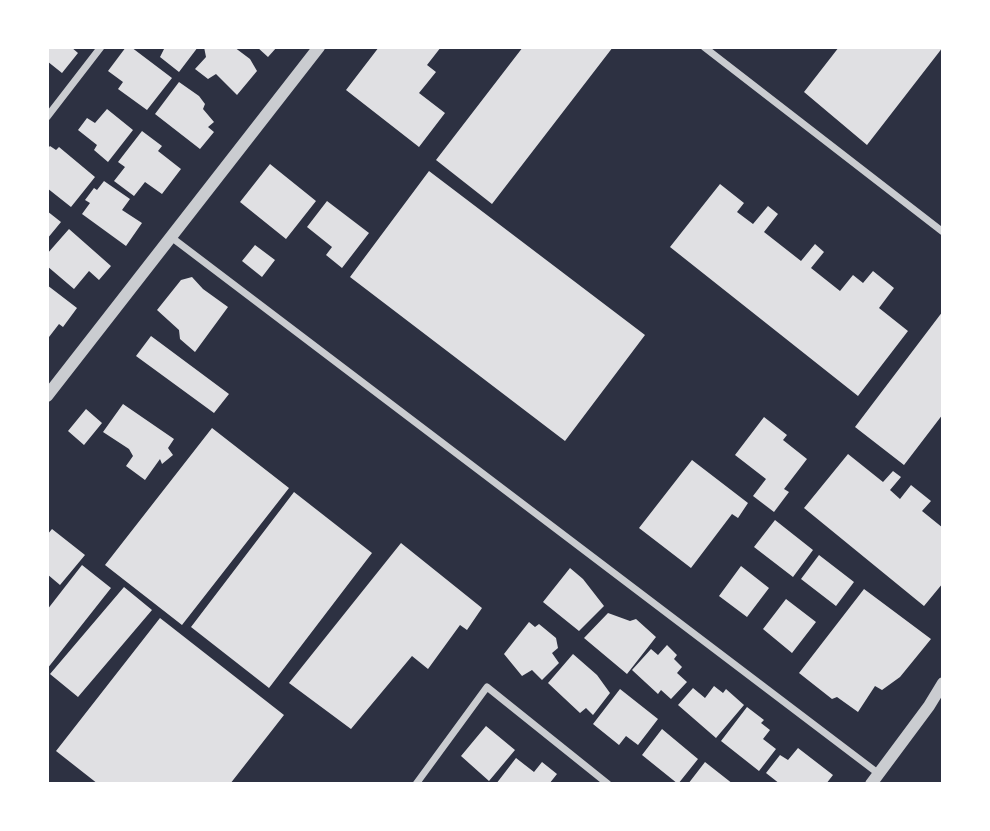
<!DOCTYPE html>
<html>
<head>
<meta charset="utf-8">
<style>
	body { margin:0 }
	#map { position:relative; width:990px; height:831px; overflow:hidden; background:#2d3142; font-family:Cabin,sans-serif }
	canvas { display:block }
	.frame { position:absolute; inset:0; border:49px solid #fff; pointer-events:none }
</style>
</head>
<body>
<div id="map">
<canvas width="990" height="831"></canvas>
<div class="frame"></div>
</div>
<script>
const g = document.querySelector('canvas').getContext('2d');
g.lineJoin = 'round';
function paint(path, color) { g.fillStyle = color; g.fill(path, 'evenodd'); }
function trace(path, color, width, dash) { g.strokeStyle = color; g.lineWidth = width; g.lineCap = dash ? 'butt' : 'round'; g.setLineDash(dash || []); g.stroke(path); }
paint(new Path2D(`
	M47,47H71L78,53L62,73L47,61Z
	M126,47H131L172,78L147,110L118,89L123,82L108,71Z
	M165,47H198L179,72L160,57Z
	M204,47H234L250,59L257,71L237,95L216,74L208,79L195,69L206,57Z
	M257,47H277L268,57Z
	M379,47H441L427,65L436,72L419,93L445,113L419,147L346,90Z
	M523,47H613L492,204L436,160Z
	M839,47H943L867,145L804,92Z
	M179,82L199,96L205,104L203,109L214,122L208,127L214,132L200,149L155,114Z
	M107,109L133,130L108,162L94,150L97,145L78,130L87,118L95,123Z
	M142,131L162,146L158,151L181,169L162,194L145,182L134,196L114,181L125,167L118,162Z
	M50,146L56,150L59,147L95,177L71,207L47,188V149Z
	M270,164L316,201L286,239L240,202Z
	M429,171L645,335L565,441L350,277Z
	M104,181L130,199L122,210L142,223L126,246L82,214L90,203L85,200L94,188L97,190Z
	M720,184L744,203L737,212L753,224L768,206L778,214L764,232L801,261L815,244L824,252L811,268L840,291L853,275L863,283L873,271L894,288L879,308L908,331L858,396L670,247Z
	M327,201L369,233L342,268L326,255L332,247L307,227Z
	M47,211L61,222L47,239Z
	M69,229L111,266L99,280L89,271L74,289L47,266V254Z
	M255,245L275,260L262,277L242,261Z
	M192,277L203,289L228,307L195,352L180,339L179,330L157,310L181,280Z
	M47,285L77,308L63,327L59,324L49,337Z
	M943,311V414L904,465L855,427Z
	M151,336L229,394L214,413L136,356Z
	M123,404L174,439L168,448L173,455L162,464L160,459L145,480L126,466L133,456L129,449L103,432Z
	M86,409L102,423L84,445L68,431Z
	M764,417L787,435L783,440L807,459L784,489L789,492L774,512L753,496L766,479L735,455Z
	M212,428L289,488L182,625L105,565Z
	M848,454L883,482L893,471L901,477L890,490L900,499L911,485L931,501L922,511L943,528V583L924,606L804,508Z
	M692,460L748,503L738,518L732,514L691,568L639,528Z
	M294,492L372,553L269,688L191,627Z
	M775,520L813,550L793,577L754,547Z
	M52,529L85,555L60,585L47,574V535Z
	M401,543L482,608L467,630L460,625L428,669L412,656L351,729L289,683Z
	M819,555L854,582L836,606L801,579Z
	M82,565L111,588L47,669V610Z
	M741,566L769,588L747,617L719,596Z
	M570,568L583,579L604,606L579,631L543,602Z
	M124,587L152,610L78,697L50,674Z
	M864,589L931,639L900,677L882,690L875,686L858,712L837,697L832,699L799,673Z
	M786,599L816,622L792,653L763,629Z
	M608,613L630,621L636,619L656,637L627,674L584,638Z
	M160,618L284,715L230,784H98L56,751Z
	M529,622L535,627L539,624L556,638L558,648L552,653L559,663L542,680L532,670L522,676L504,654Z
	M667,645L677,655L674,659L682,667L677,673L687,682L671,699L661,690L658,694L632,670L651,649L658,655Z
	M573,654L597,675L610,693L593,715L586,708L580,713L548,683Z
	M714,686L723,693L726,689L744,705L716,738L678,705L693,688L705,698Z
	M620,689L658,719L638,745L626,736L619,745L593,724Z
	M747,707L764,720L761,723L770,730L763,739L776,749L759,771L721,741Z
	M486,726L515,750L489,781L461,756Z
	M662,729L698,759L678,784L642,755Z
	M798,748L833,775L826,784H780L766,773L780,755L788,760Z
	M516,758L534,772L542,762L557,774L549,784H496Z
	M705,762L733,784H688Z`), '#e0e0e3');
trace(new Path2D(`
	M704,47L943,232
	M47,117L101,47
	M171,237L879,774
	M416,784L487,687L608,784`), '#caccd0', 7);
trace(new Path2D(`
	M47,396L319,47
	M871,784L929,706L943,683`), '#caccd0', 12);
</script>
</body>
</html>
